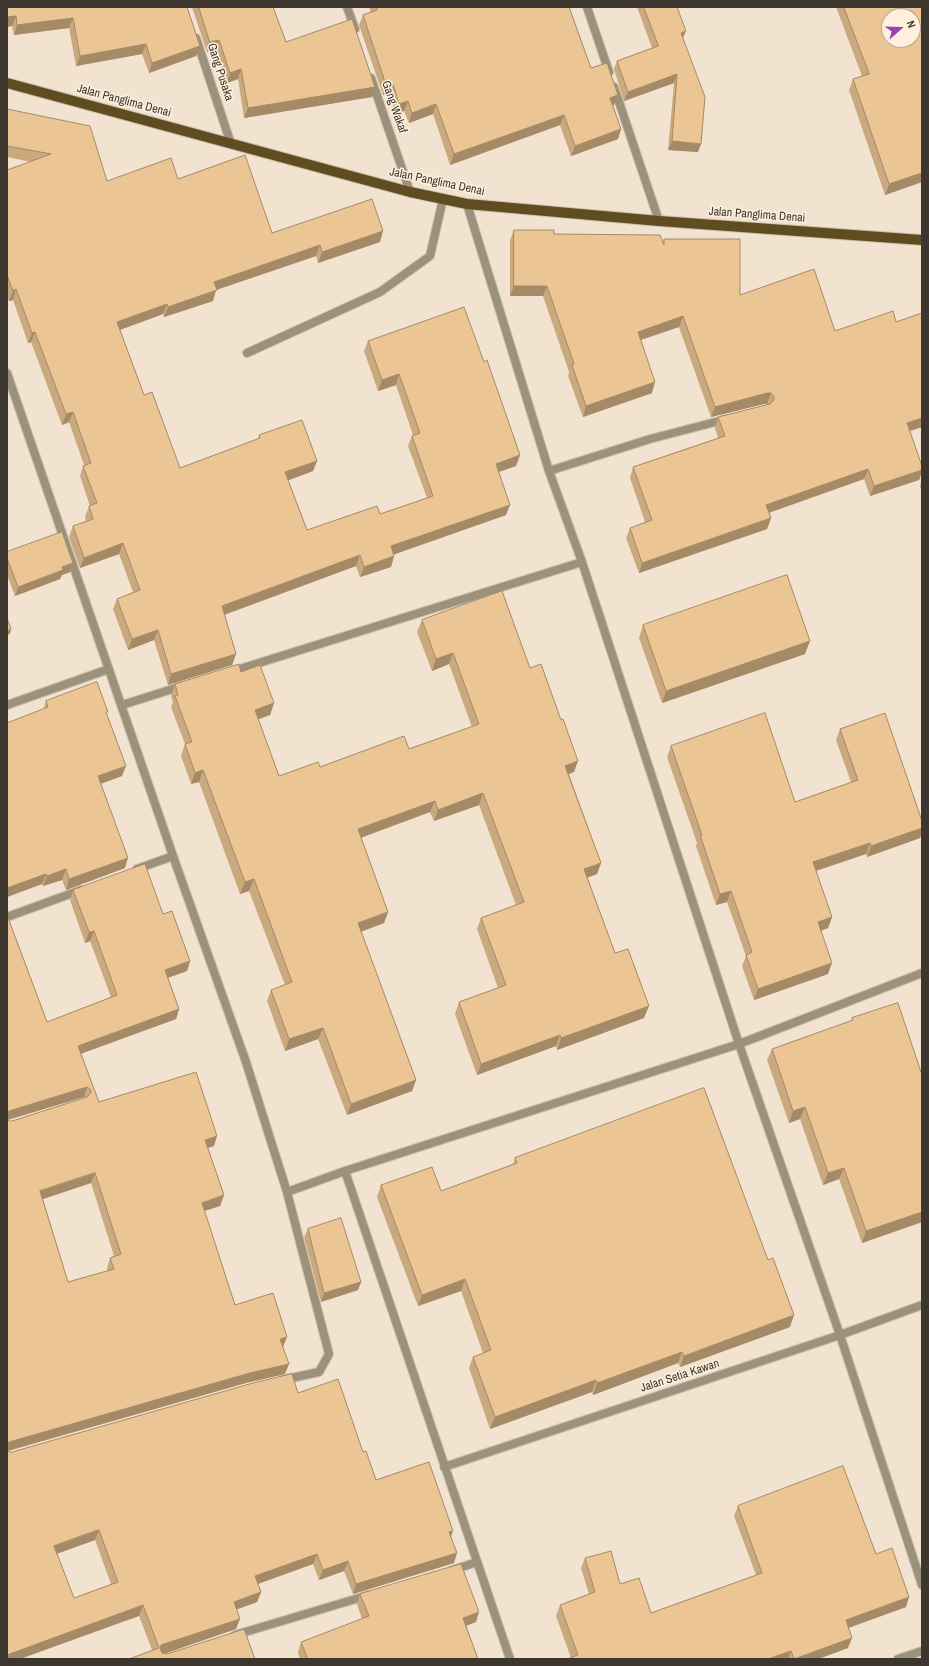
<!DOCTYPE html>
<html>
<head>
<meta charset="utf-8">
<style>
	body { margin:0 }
	#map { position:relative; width:929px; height:1666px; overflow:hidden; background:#f2e3d0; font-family:"Archivo Narrow",sans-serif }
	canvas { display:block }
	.frame { position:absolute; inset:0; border:8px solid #3c362f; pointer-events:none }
	.north { position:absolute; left:881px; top:8px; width:40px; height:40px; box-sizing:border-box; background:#fff0dd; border:1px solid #b1a697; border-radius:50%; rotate:70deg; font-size:11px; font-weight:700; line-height:16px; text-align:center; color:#3c362f }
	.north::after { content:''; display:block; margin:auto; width:14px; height:18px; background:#9942ae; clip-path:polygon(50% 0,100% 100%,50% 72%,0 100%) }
</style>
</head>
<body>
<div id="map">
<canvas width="929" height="1666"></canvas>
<div class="frame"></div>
<div class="north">N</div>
</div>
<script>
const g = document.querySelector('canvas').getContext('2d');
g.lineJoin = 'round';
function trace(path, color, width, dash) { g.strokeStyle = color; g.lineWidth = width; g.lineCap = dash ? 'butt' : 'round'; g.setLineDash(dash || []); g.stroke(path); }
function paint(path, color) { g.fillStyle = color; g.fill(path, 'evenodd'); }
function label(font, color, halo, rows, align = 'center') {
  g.font = font + ' "Archivo Narrow",sans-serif'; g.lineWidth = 3; g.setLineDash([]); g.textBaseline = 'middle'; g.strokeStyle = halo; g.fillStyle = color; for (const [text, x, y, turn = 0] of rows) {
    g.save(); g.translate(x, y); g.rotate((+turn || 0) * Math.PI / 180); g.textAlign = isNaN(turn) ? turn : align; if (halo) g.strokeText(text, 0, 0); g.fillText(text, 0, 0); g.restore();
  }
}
const street = new Path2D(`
	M347,7L355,29
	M587,7L609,72
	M196,38L231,144
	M371,78L410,192
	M614,87L659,221
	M467,204L549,471L582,562L739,1044L840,1335L922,1585
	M247,353L380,292L430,256L443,199
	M7,373L173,856L246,1062L287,1192L345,1171L510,1659
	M549,471L650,439L727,419
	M230,672L582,562
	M7,705L109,669
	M122,705L182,686
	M137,869L173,856
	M7,917L81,890
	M345,1171L739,1044L922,973
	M282,1380L319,1372L329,1354L287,1192
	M444,1467L840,1335L922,1305
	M453,1570L477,1562
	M235,1635L369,1595
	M898,1659L922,1651`);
const primary = new Path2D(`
	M7,83L410,192L467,204L659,221L922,240`);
trace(street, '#cec0b0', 10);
trace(primary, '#cec0b0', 12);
trace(street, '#9c927b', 8);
trace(primary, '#5f4d21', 10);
paint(new Path2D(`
	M7,7H187L196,56L149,73L142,54L76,66L69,28L14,35L12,26L7,27Z
	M192,7H273L286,42L375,87L372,97L244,118L238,79L227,83L215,50L207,52Z
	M369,7H569L591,68L618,95L614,105H613L621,129L618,139L571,156L560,125L450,165L433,114L409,123L404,111L395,114L390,94L383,95L359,25L363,15L371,12Z
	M637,7H677L683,38L698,152L668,150L674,83L624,101L614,69L617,61L652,48Z
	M836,7H922V182L885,195L849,90L853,79L862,76Z
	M7,109L107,181L178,179L272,233L380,242L318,263L316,256L216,290L213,301L164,317L163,314L120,330L144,395L180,468L258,439L259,435L317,461L313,471L288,480L307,530L380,514L427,498L408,446L412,436L413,435L396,385L378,391L364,351L368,341L484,362L520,455L516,466L499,472L506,515L394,554V556L391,567L360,577L356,566L224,615L236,654L232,665L168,685L154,640L128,650L113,609L117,599L133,592L119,554L80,568L69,537L73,526L86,521L85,517L89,506H90L80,476L83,466L84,465L69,422L62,425L31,342L28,343L13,300L9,301L7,297V170L31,162L7,157Z
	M514,230L554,234L663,242L664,239L740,295L835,331L896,322L922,313V427L910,431L922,466V472L919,480L870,496L864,479L769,513L771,518L767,529L639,573L626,538L630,528L645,522L630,478L633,467L718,438L715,428L718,417L768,405L767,404H764L711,417L679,327L641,340L652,393L583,417L568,376L569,372L543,296H510V240Z
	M922,479V493L920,486Z
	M7,552L70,572L62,575L60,579L15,596L7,575Z
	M422,620L530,668L574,772L569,774L601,863L597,874L587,878L615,953L644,1018L557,1050L556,1046L477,1075L455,1014L459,1002L498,988L477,929L481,918L516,905L479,805L434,821L430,812L361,838L388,912L384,923L361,932L416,1080L412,1091L347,1115L318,1039L285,1051L267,1001L271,990L285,985L249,891L240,894L199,782L191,784L181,756L185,744L171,707L173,702L171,696L175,684L241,672L274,703L270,715L258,719L279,776L409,749L472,727L449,664L432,671L417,632Z
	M643,625L805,654L662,703L639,638Z
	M46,701L107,715L122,776L101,784L125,868L66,890L62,880L43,886L42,884L7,897V723L43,710Z
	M840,729L920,838L867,857L866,854L816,871L832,917L828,928L821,931L828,974L754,1000L742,966L746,956L727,902L716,905L696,846L697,843L667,757L671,746L795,802L851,782L836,740Z
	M73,890L163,914L190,961L187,971L168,978L179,1009L176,1019L81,1054L99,1102L214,1146L208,1148L224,1195L220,1206L204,1211L235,1305L283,1347L285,1374L246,1383L8,1451L9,1452H12L298,1393L363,1452L376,1480L451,1536L454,1563L353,1594L344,1571L319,1580L313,1564L258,1584L261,1592L257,1602L237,1609L236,1629L165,1653L167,1654L255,1659H129L152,1650L139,1616L7,1659V915L47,1022L111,997L90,941L85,943L70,900ZM84,1097L85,1098L12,1121H9L8,1120ZM91,1183L114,1256L110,1258L107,1268V1271L68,1282L43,1199ZM95,1540L111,1584L74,1598L57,1554Z
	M852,1018L921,1072L922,1071V1222L862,1243L839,1179L823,1185L800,1119L789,1123L767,1060L772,1049L851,1021Z
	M515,1158L790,1327L680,1367L678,1363L593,1395L592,1392L490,1429L469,1368L473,1357L483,1353L461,1291L418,1306L377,1197L381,1185L441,1191L513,1164Z
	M308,1229L361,1282L358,1290L321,1302L304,1237Z
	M738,1506L876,1554L906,1607L849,1628L848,1648L818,1659H567L571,1658L556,1616L560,1605L589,1594L581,1568L585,1558L620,1584L651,1613L756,1575L734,1516Z
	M360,1594L476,1622L466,1626L478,1659H300L298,1652L301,1642L362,1619L357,1604Z`), '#caa97e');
paint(new Path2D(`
	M16,16L12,26L7,27V17Z
	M73,18L69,28L14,35L17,25Z
	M686,31L682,40L681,33Z
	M219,40L215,50L207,52L210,42Z
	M146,44L142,54L76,66L80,56Z
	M200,46L196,56L149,73L152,63Z
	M241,69L238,79L227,83L230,73Z
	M677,74L674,83L624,101L628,92Z
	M393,84L390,94L383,95L386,85Z
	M375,87L372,97L244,118L248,108Z
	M618,95L614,105L606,108L610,98Z
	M408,101L404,111L395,114L399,104Z
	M436,104L433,114L409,123L412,113Z
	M564,115L560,125L450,165L454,154Z
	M621,129L618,139L571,156L575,146Z
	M672,141L701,144L698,152L668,150Z
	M922,173V182L885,195L889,184Z
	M383,231L380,242L318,263L322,252Z
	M320,245L316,256L216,290L213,301L164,317L168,307L214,282Z
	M514,286H547L543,296H510Z
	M16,289L13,300L9,301L13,291Z
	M167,304L163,314L114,332L117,322Z
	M683,316L679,327L634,342L638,332Z
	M35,332L31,342L28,343L32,333Z
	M399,374L396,385L378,391L382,380Z
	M655,382L652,393L583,417L586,406Z
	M767,393H771L767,404H764L711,417L715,407Z
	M73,412L69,422L62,425L66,414Z
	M922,418V427L903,433L907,423Z
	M520,455L516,466L492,474L496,464Z
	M317,461L313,471L281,483L285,472Z
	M868,469L864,479L762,515L766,505Z
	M922,470V472L919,480L870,496L874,486Z
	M510,505L506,515L387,557L391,546Z
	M771,518L767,529L639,573L642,563Z
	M123,543L119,554L80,568L84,558Z
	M360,555L356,566L218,617L222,606Z
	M394,556L391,567L360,577L364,567Z
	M73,563L70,572L62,575L60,579L15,596L18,587L62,567Z
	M11,629L10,634L7,635V631Z
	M158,630L154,640L128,650L132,639Z
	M810,641L805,654L662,703L666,691Z
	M453,653L449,664L432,671L436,659Z
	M236,654L232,665L168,685L171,674Z
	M274,703L270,715L251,722L255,710Z
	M578,761L574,772L561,777L565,766Z
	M126,766L122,776L94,786L98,776Z
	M203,770L199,782L191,784L195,773Z
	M483,793L479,805L434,821L438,810Z
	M435,801L430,812L354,840L358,829Z
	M922,828V833L920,838L867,857L871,846Z
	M870,843L866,854L809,873L813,862Z
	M128,858L125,868L66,890L69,879Z
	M601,863L597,874L580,880L584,869Z
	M66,869L62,880L43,886L47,876Z
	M46,874L42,884L7,897V888Z
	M254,879L249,891L240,894L245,882Z
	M731,891L727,902L716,905L720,894Z
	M388,912L384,923L354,934L358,923Z
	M832,917L828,928L814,933L818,922Z
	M94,931L90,941L85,943L89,932Z
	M190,961L187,971L161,980L165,970Z
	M832,963L828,974L754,1000L758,989Z
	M649,1006L644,1018L557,1050L561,1038Z
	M179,1009L176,1019L74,1056L78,1046Z
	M323,1028L318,1039L285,1051L289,1039Z
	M560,1035L556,1046L477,1075L481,1064Z
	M416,1080L412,1091L347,1115L351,1104Z
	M87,1087L84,1097L7,1120V1113L9,1111Z
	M805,1107L800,1119L789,1123L793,1111Z
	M217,1136L214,1146L201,1150L205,1140Z
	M844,1168L839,1179L823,1185L828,1173Z
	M95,1173L91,1183L37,1201L40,1191Z
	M224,1195L220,1206L198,1213L202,1203Z
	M922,1212V1222L862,1243L866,1231Z
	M465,1279L461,1291L418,1306L422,1295Z
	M361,1282L358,1290L321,1302L324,1293Z
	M794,1315L790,1327L680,1367L684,1356Z
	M287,1337L283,1347L277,1349L280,1339Z
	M682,1352L678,1363L593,1395L597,1383Z
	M289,1364L285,1374L246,1383L7,1451V1444L9,1442L250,1373Z
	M596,1380L592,1392L490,1429L495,1417Z
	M99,1530L95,1540L50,1556L54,1546Z
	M453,1531L449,1542V1532Z
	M457,1553L454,1563L353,1594L356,1584Z
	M317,1554L313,1564L252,1586L255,1576Z
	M348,1561L344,1571L319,1580L323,1570Z
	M261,1592L257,1602L230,1612L234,1602Z
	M909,1597L906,1607L842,1630L846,1620Z
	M143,1605L139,1616L20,1659H7V1655Z
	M479,1612L476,1622L460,1628L463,1618Z
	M240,1619L236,1629L158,1656L161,1645Z
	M852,1638L848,1648L818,1659H794Z
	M791,1651L788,1659H768Z`), '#a48a67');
const building = new Path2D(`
	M7,7H187L200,46L152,63L146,44L80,56L73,18L17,25L16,16L7,17Z
	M199,7H273L286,42L352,19L375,87L248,108L241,69L230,73L219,40L210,42Z
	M376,7H569L591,68L607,63L618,95L610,98L621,129L575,146L564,115L454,154L436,104L412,113L408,101L399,104L393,84L386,85L363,15L377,10Z
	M644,7H677L686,31L681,33L705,97L701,144L672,141L677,74L628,92L617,61L658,46Z
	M844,7H922V173L889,184L853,79L869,74ZM889,16H913V40H889Z
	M7,109L90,126L107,181L171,158L178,179L245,155L272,233L372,199L383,231L322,252L320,245L214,282L217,290L168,307L167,304L117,322L144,395L152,392L180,468L260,438L259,435L302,420L317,461L285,472L307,530L377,506L380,514L433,496L412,436L420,433L399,374L382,380L368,341L464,307L484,362L487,360L520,455L496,464L510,505L391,546L394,556L364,567L360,555L222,606L236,654L171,674L158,630L132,639L117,599L140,590L123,543L84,558L73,526L93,519L89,506L97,503L83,466L91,463L73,412L66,414L35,332L32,333L16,289L13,291L7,275V170L51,154L7,146Z
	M514,230H554V234L660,235L664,245V239H740V295L814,269L835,331L893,311L896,322L922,313V418L907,423L922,466V470L874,486L868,469L766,505L771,518L642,563L630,528L652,520L633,467L725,436L718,417L770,404L774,400V397L771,393H767L715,407L683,316L638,332L655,382L586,406L572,365L574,364L547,286H514Z
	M62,532L73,563L62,567L63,570L18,587L7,558V552Z
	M787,575L810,641L666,691L643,625Z
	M502,591L530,668L541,664L561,720L563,719L578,761L565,766L601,863L584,869L615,953L628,949L649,1006L561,1038L560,1035L481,1064L459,1002L506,985L481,918L524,902L483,793L438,810L435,801L358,829L388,912L358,923L416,1080L351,1104L323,1028L289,1039L271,990L292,982L254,879L245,882L203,770L195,773L185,744L192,742L175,696L178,695L175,684L239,664L241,672L260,665L274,703L255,710L279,776L318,762L320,767L404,736L409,749L479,724L453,653L436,659L422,620Z
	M7,618L11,629L7,631Z
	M97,682L108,712H106L126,766L98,776L128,858L69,879L66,869L47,876L46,874L7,888V723L48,707L46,701Z
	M765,713L795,802L858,780L840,729L885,713L922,821V828L871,846L870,843L813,862L832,917L818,922L832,963L758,989L746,955L752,952L731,891L720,894L700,835H702L671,746Z
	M145,864L163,914L172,911L190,961L165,970L179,1009L78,1046L99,1102L196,1072L217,1136L205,1140L224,1195L202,1203L235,1305L273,1293L287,1337L280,1339L289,1364L250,1373L9,1442L7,1444V1119L9,1121H12L87,1097L91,1093V1090L87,1087L9,1111L7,1113V915L47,1022L117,995L94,931L89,932L73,890ZM95,1173L121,1254L110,1258L114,1269L68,1282L40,1191Z
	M898,1003L921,1072L922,1071V1212L866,1231L844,1168L828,1173L805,1107L793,1111L772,1049L853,1020L852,1018Z
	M704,1088L768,1260L773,1258L794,1315L684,1356L682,1352L597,1383L596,1380L495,1417L473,1357L491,1350L465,1279L422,1295L381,1185L432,1167L441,1191L517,1163L515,1158Z
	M341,1218L361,1282L324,1293L308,1229Z
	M292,1374L298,1393L338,1379L363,1452L366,1451L376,1480L429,1462L453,1531L449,1532L457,1553L356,1584L348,1561L323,1570L317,1554L255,1576L261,1592L234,1602L240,1619L161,1645L160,1648L162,1653L167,1654L244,1629L255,1659H129L159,1648L143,1605L7,1655V1450L9,1452H12L253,1383ZM99,1530L118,1582L74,1598L54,1546Z
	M843,1466L876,1554L892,1548L909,1597L846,1620L852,1638L794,1659L791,1651L768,1659H567L578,1655L560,1605L595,1592L585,1558L611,1551L620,1584L639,1578L651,1613L762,1573L738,1506Z
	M461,1564L479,1612L463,1618L478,1659H308L301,1642L369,1616L360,1594Z`);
paint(building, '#ebc593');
trace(building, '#a48a67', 1);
label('12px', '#3c362f', '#fff0dd', [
	["Gang Pusaka",220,72,72],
	["Jalan Panglima Denai",124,101,15],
	["Gang Wakaf",394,107,71],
	["Jalan Panglima Denai",437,182,12],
	["Jalan Panglima Denai",757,215,4],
	["Jalan Setia Kawan",680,1376,-18]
]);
</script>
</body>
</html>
